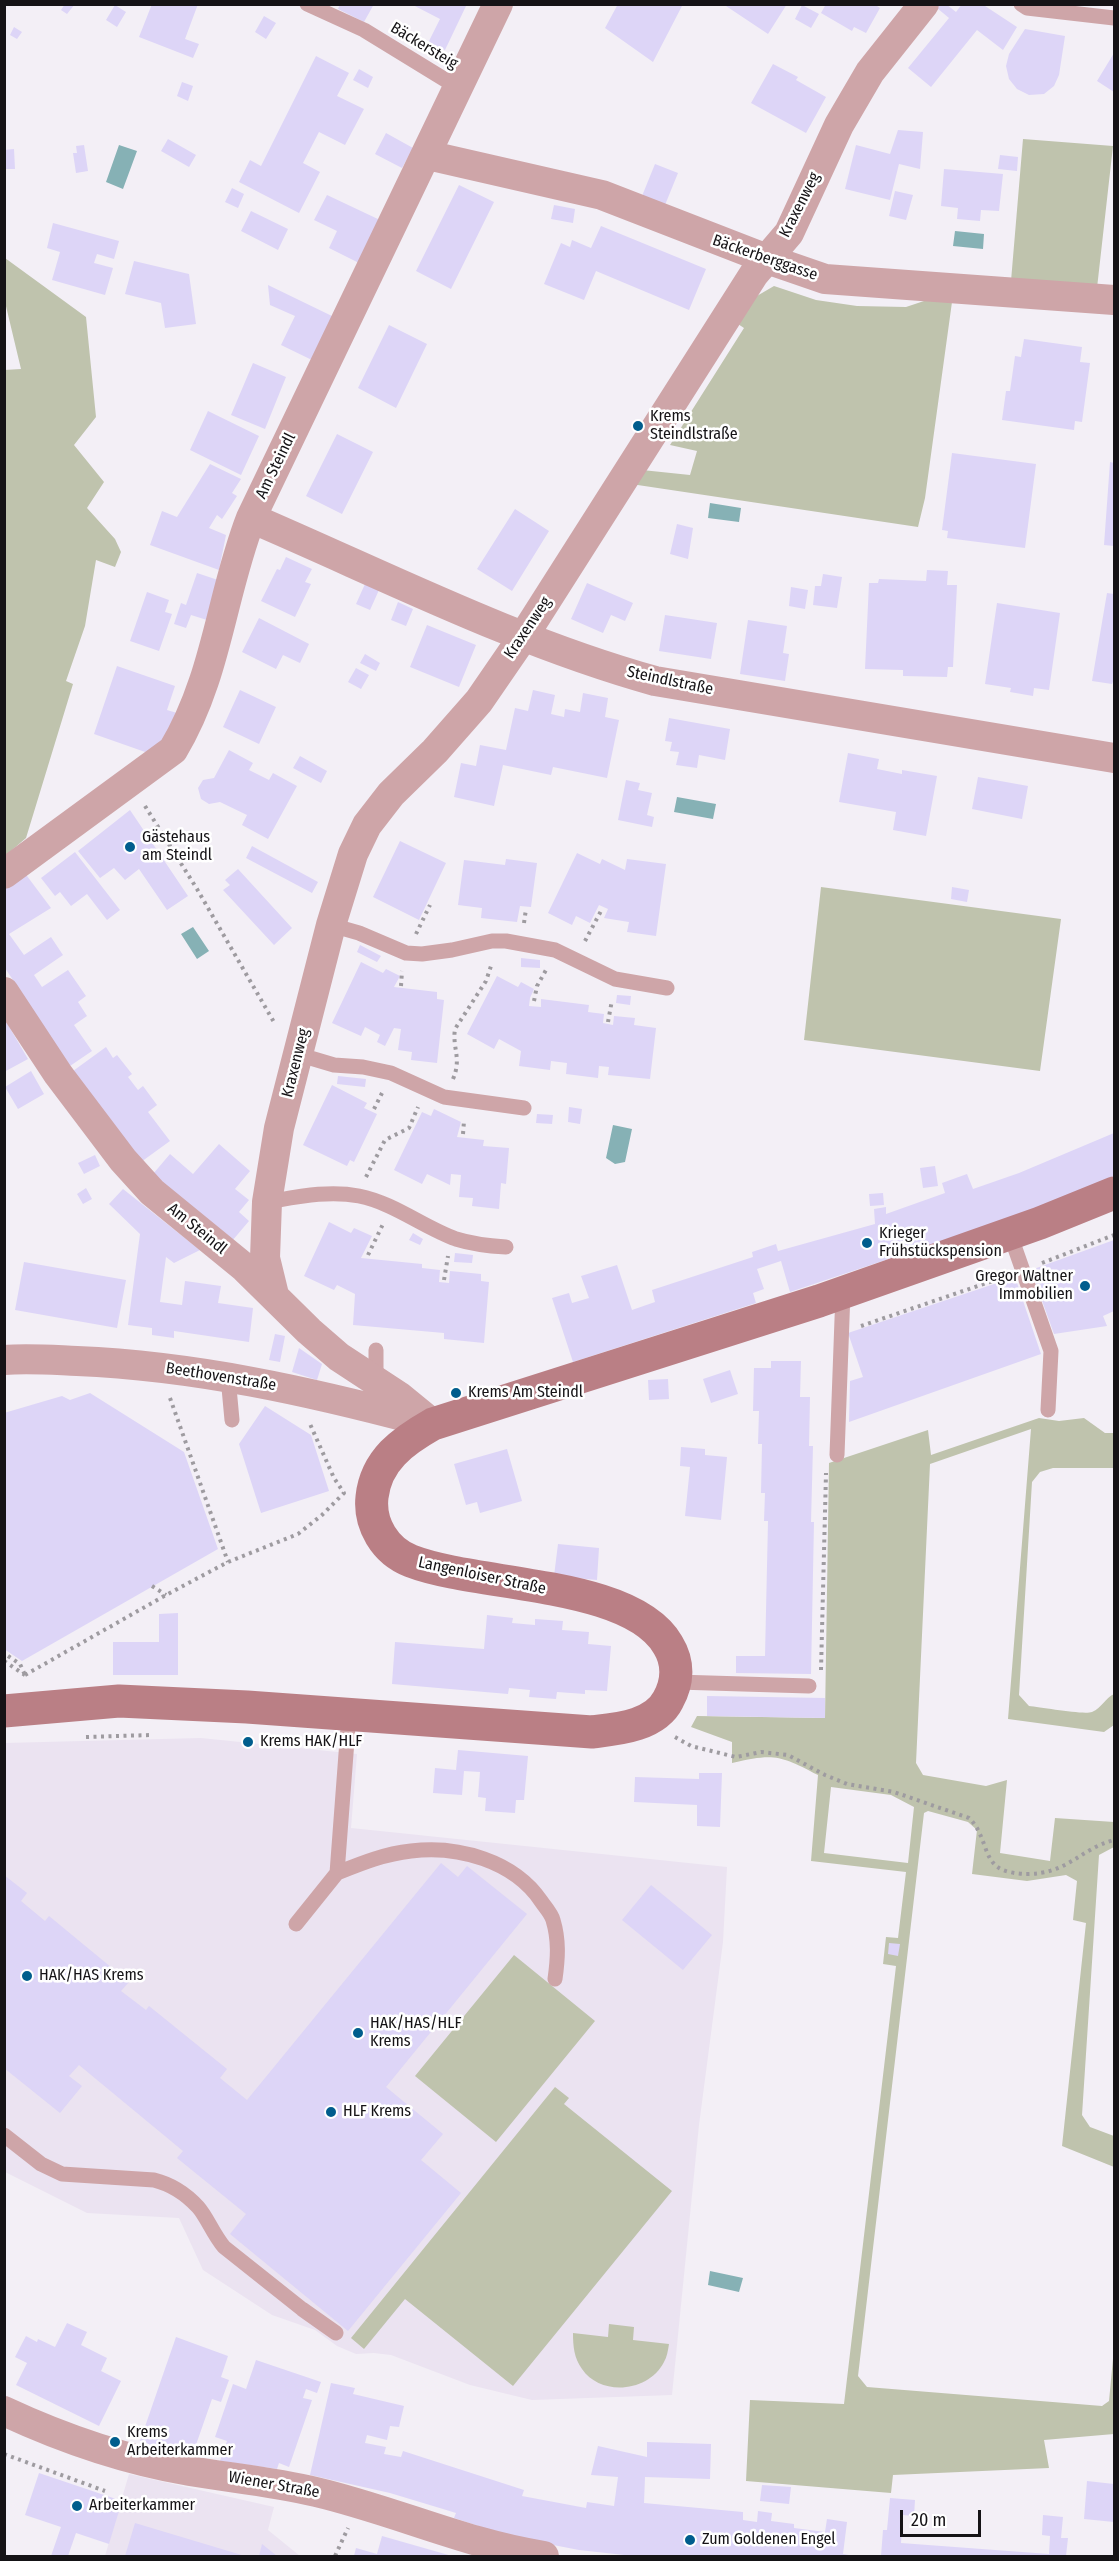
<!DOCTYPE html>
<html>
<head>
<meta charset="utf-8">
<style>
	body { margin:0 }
	#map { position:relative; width:1119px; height:2561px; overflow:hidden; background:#f3eff6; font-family:"Fira Sans Condensed",sans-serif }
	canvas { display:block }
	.frame { position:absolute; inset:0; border:6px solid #151316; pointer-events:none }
	.scale { position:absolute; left:900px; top:2510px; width:81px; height:27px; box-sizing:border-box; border:3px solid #151316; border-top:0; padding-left:8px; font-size:18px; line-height:21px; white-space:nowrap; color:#151316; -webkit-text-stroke:4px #fff; paint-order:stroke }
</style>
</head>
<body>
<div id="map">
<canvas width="1119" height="2561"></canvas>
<div class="frame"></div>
<div class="scale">20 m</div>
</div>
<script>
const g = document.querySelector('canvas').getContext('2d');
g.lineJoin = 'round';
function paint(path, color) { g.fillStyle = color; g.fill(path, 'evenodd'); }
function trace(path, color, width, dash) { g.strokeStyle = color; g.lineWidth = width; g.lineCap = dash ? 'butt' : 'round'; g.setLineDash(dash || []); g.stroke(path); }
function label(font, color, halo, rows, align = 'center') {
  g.font = font + ' "Fira Sans Condensed",sans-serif'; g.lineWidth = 5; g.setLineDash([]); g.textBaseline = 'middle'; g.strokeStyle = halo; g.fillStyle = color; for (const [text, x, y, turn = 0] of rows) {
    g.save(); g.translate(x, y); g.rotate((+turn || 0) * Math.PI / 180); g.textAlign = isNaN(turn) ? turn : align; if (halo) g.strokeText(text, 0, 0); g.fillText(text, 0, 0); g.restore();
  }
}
paint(new Path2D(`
	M201,1738L357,1754L351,1828L727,1867L723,1942L699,2125L672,2395L532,2400L470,2385L391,2355L374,2353L356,2354L337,2346L315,2330L272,2315L203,2270L179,2218L87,2213L5,2172L4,1743Z
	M129,2474L274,2507L268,2530L300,2556H105Z`), '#ebe3f1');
paint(new Path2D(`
	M1023,139L1113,146L1097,288L1011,281Z
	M5,258L86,317L96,417L74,445L104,482L87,508L115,539L121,552L115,567L96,560L85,626L66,681L73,684L26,838L5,856L4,370L21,369L5,302Z
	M774,286L816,300L857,306L906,307L930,299L952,302L925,498L918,527L631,484L642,470L690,475L697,451L670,445L744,328L735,322L750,300Z
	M821,887L1061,919L1040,1071L804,1040Z
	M1039,1418L1059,1421L1084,1418L1105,1433H1114V1468H1053L1040,1472L1032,1482L1019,1695L1029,1706C1041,1707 1083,1715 1092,1712C1102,1708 1105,1698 1114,1694V1725L1104,1732L1008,1719L1031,1429L930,1464L916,1763L923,1775L986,1786L1007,1780L1000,1853L1050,1861L1055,1818L1114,1822V1847L1099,1855L1082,2115L1090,2127L1114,2136V2167L1062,2146L1086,1923L1073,1920L1077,1881L1066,1875L1027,1881L972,1874L977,1830L968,1822L928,1811L924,1813L858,2376L867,2387L1102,2406L1109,2401L1114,2348V2434L1044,2440L1049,2468L893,2475L891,2493L746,2481L750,2400L844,2404L896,1966L883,1964L886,1937L898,1938L906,1872L811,1861L818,1775C780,1755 774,1753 732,1763V1742L691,1727L697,1716L825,1718L829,1463L928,1430L931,1455ZM831,1787L891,1795L914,1807L908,1863L824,1853Z
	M514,1955L595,2021L496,2142L415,2076Z
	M555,2087L569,2098L564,2104L672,2191L513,2386L405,2299L364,2349L351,2338Z
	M609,2324L634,2327L633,2340L669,2344C668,2350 667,2357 664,2362C649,2392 601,2397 582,2369C574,2358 573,2346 573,2333L608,2337Z`), '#bfc3ad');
paint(new Path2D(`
	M119,145L137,151L123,189L106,182Z
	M955,231L984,234L983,249L953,246Z
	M710,503L741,508L739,522L708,518Z
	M677,797L716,804L713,819L674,812Z
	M193,927L209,951L197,959L181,934Z
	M613,1125L632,1129L625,1162L615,1164L606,1158Z
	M710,2271L743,2278L739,2292L708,2285Z`), '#86b1b5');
paint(new Path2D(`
	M65,4H75L67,14L61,10Z
	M152,4H198L185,39L199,44L193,58L139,37Z
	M340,4H374L364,22L338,9Z
	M411,4L466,6L445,50L428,43L440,19Z
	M618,4H683L653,62L605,28Z
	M723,4H787L768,34Z
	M826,4H874L880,8L866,33L854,27L852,31L821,13Z
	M940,4H946L956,12L962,4H982L1017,27L1003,50L977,30L931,87L908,68L949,18L937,8Z
	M115,5L126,12L117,27L106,20Z
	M802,5L819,14L811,28L795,19Z
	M264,16L276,23L266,39L255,32Z
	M14,27L22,32L17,39L10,35Z
	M1025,29L1065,36L1059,75L1054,86L1044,94L1029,95L1017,89L1009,79L1006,66L1009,54Z
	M1114,53V92L1097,81Z
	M316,56L349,73L337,96L364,109L345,145L319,132L303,163L320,172L299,213L239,182L250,160L261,166Z
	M773,64L798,77L796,80L826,97L806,133L751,103Z
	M359,69L373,77L368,88L353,80Z
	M182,82L193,86L188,101L177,96Z
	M898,130L923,132L920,169L899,164L890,200L845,189L856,145L890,154Z
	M386,133L413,148L402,168L375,154Z
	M168,139L196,155L189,167L161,151Z
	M84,145L88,171L76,173L73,153H77L76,146Z
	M14,149L15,169H4V150Z
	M1000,155L1018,157L1017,171L998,169Z
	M655,164L678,173L665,205L642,196Z
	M944,169L1003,174L999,211L981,210L980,221L957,219L958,208L941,206Z
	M459,185L494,202L451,289L416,271Z
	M232,188L244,194L238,208L225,202Z
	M895,191L913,195L906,220L889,216Z
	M327,195L380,220L359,263L329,248L337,231L314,220Z
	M554,205L575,209L573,223L551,219Z
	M251,211L288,229L278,250L241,231Z
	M53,223L119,241L114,259L97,254L94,263L113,268L105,295L52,280L60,252L47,248Z
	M601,226L706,269L689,310L596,271L584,300L544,284L561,243L570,247L572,240L591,248Z
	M134,261L189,274L196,324L165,328L161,303L125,294Z
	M268,285L334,317L314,361L281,345L295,316L270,305Z
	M389,325L427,344L396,408L358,388Z
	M1024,339L1082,347L1080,362L1090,363L1082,422L1075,421L1074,430L1002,420L1006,391H1010L1015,356L1021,357Z
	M253,363L286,377L265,429L231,415Z
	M208,411L259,436L241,475L190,450Z
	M337,434L373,452L342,514L306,496Z
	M952,453L1036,464L1025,548L947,538L948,531L942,530Z
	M1110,462L1114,463V546L1104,545Z
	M210,464L241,479L232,493L237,496L222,519L217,515L209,528L226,535L219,570L150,545L162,511L177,517Z
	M515,509L549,531L512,591L477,569Z
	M677,524L693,528L688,559L670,554Z
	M286,557L312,569L305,582L311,584L295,617L261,601L277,569L280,570Z
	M927,570L948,571L947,585H957L953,667H948L947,677L903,676V670L865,669L869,583H878L879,579L926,581Z
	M197,573L218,580L207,620L191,615L186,628L174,624L181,603L186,605Z
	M823,574L842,577L837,608L813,605L815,586H821Z
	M587,583L633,603L625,621L611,615L603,633L571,619Z
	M365,584L379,590L370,610L356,604Z
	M791,587L808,590L805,609L789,606Z
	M147,592L169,600L165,612L172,614L159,651L130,641Z
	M1107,593L1114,594V679L1112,684L1092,681Z
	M398,602L413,609L406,626L391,620Z
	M997,603L1060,613L1049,690L1034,688L1033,696L1010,692L1011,688L985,684Z
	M665,615L717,623L711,659L659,651Z
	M259,618L309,644L300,663L283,655L276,669L242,652Z
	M748,620L787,626L783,653L789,654L785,681L740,674Z
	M427,625L476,645L459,687L410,667Z
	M365,654L380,663L376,671L360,663Z
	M117,666L175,686L167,710L177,713L166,744L148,753L94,734Z
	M356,668L369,675L361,689L348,682Z
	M240,690L276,707L259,744L223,727Z
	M533,690L555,695L551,714L564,717L565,709L580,712L583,693L608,698L605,717L619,720L607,778L553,767L551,775L503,765L494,806L454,797L461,763L476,766L480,745L506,750L515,708L528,711Z
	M669,718L730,729L725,760L699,755L697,768L676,765L679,752L670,751L672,742L665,741Z
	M229,750L253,763L249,770L269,780L273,773L297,786L268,839L242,825L247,815L220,802L209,804L201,799L198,788L203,780L214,778Z
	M848,753L879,759L877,769L902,774V770L937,776L926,836L893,830L896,812L839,802Z
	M300,756L327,771L321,783L293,768Z
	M978,777L1028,786L1022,819L972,809Z
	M626,780L640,783L638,790L652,793L647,815L654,817L652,827L618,820Z
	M130,810L188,896L167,910L139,869L125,880L114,868L100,878L78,851Z
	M400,841L446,863L419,920L373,897Z
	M252,846L318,882L312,893L246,858Z
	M75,852L120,910L107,920L87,894L71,906L60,892L55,896L41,878Z
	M577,853L600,864L602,859L625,870L627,859L666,864L656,936L627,932L629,922L604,918L608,909L599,905L590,923L576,916L572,925L548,913Z
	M506,859L537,863L531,907L520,906L517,922L481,918L482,908L458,905L464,860L505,865Z
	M238,869L292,928L274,945L223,890L230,885L225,880Z
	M24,872L51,908L9,934L24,955L51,937L63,955L34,975L42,987L68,970L86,996L78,1002L87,1016L74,1025L92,1051L70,1066L5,968V887Z
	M952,887L969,890L967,902L951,899Z
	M360,945L381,956L377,962L357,952Z
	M521,958L540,960V968L521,967Z
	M361,962L383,973L386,969L400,976L394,987L437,992V999L444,1000L437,1063L411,1060L412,1052L398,1050L401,1029L394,1028L385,1046L377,1042L380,1035L365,1027L361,1036L332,1023Z
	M497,976L518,987L521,982L534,989L530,998L529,1006L541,1007V999L589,1005L588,1012L604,1014L603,1023L613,1025L614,1016L635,1018L634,1025L656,1028L650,1079L608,1075L609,1067L599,1066L598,1078L566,1074L567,1063L551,1061L550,1070L519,1066L521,1051L499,1039L494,1049L467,1034Z
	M617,995L631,996L630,1005L616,1003Z
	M4,1018L28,1059L4,1072Z
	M106,1047L113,1058L117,1055L132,1074L128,1077L138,1090L143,1086L157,1105L148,1112L170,1141L141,1162L73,1071Z
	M31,1071L44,1094L18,1109L5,1087Z
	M338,1076L366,1079L365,1087L337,1084Z
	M332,1085L367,1103L364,1108L377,1114L354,1162L350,1160L347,1166L303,1145Z
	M569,1107L582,1109L580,1124L568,1122Z
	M434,1109L461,1122L457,1137L484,1140L483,1146L509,1148L506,1184L501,1183L499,1209L472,1206L473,1198L459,1197L461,1175L451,1174L450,1185L427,1174L422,1184L394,1170L422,1112L431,1116Z
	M537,1114L553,1115L552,1124L536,1123Z
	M1114,1133V1176L1032,1211L790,1292L781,1261L757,1269L764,1289L753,1293L756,1303L573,1362L552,1298L569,1293L572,1303L589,1298L581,1276L617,1265L632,1310L655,1302L652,1290L753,1257L752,1252L776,1244L778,1251L875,1224L874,1209L886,1207V1214L945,1193L942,1183L967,1174L973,1189L1019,1173Z
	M219,1144L250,1171L235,1189L249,1200L239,1212L249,1221L232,1241L153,1174L170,1154L193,1174Z
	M95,1155L100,1166L84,1174L78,1163Z
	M935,1166L938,1186L923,1188L920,1168Z
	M86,1188L92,1199L83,1204L77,1194Z
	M123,1189L200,1250L174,1263L166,1257L160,1302L182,1305L185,1281L221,1286L218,1303L253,1308L249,1342L174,1331V1338L152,1335V1328L128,1325L140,1234L109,1204Z
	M883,1193L884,1205L870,1206L869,1194Z
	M329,1222L351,1233L354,1228L372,1236L361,1258L422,1264V1268L440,1270L439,1282L449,1283L450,1271L481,1274V1281L489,1282L484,1343L444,1339V1333L353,1325L355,1294L337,1285L334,1290L304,1276Z
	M413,1233L423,1239L420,1245L409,1240Z
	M1114,1240V1311L1103,1316L1107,1326L1054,1334L1031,1270Z
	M455,1253L473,1255L472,1263L454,1262Z
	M24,1262L126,1280L117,1328L15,1310Z
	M1015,1277L1041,1354L849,1422L850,1381L863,1377L848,1333Z
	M275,1334L285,1336L280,1362L269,1360Z
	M299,1348L322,1364L317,1380L292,1372Z
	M771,1361H801L800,1397H810L809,1446H813L811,1522H814L811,1674L736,1673V1656H765L768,1521H764L765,1493H761L762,1444H758L759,1411H753L754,1368H771Z
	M730,1370L738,1394L711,1403L703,1379Z
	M668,1379L669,1399L649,1400L648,1380Z
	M90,1393L184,1452L218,1549L22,1661L4,1649V1413L62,1396L70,1400Z
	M265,1406L311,1435L329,1491L261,1513L239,1444Z
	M681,1447L705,1449V1455L727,1457L721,1520L685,1516L690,1467L680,1466Z
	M507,1449L522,1501L480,1513L477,1502L466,1505L454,1464Z
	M558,1544L599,1548L597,1580L554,1576Z
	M178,1613V1675H113V1642H159V1614Z
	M487,1615L513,1618L512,1623L535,1625V1619L563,1621L562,1630L589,1632L588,1644L611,1646L607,1691L585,1690V1694L557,1692L556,1699L529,1697L530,1690L509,1688L508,1694L392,1684L395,1642L484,1649Z
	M707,1696L825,1698V1718L707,1716Z
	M458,1750L528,1756L524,1800H516L515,1813L485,1811L486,1798L478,1797L480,1772L464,1771L462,1795L433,1793L435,1768L456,1770Z
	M699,1773H722L720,1827L697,1826V1805L634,1802L635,1777L699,1779Z
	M441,1863L458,1877L467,1866L527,1914L386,2087L443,2134L421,2160L461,2193L348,2331L230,2234L246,2214L177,2158L183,2151L79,2065L69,2076L82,2086L60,2113L4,2068V1875L27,1893L21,1901L45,1921L49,1916L129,1982L121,1991L146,2010L149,2006L227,2069L220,2078L247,2100Z
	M651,1885L712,1935L683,1970L622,1920Z
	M889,1943L900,1944L898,1956L888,1954Z
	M67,2323L87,2332L81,2345L107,2358L101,2371L121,2381L99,2426L16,2385L27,2363L15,2357L26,2336L37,2342L38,2339L55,2347Z
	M176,2337L228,2356L221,2377L229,2380L221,2402L212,2399L191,2459L140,2441Z
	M256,2360L321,2382L317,2393L306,2389L303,2398L312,2400L289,2467L279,2463L277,2469L220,2461L227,2441L215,2437L233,2384L246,2389Z
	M331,2383L355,2388L353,2394L404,2406L399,2427L390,2426L387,2440L367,2435L365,2443L386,2447L384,2454L401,2457L403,2451L524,2490L522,2496L586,2508L587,2502L614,2506L618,2477L591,2475L598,2446L647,2457V2442L711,2444L710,2479L645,2477L644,2503L743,2512V2520L757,2522L758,2511L772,2513L771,2521L794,2524V2528L825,2532L827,2519L847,2522L843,2554L855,2556H633L579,2550L512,2537L454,2518L456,2513L443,2509L390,2493L310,2475Z
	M39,2473L122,2501L109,2544L76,2533L68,2556H51L61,2527L25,2515Z
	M1087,2481L1114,2484V2522L1084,2519Z
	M762,2485L791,2487L789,2504L760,2501Z
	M890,2498L915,2500L914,2516L903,2515L901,2543L1049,2554L1050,2536L1042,2535L1043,2515L1063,2517L1061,2538H1068L1066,2556H881L883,2530H887Z
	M135,2523L245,2556H125Z
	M382,2536L452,2556H354L356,2548L377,2554Z
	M262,2544L277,2556H259Z`), '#ddd5f7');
trace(new Path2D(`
	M145,806L197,889L275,1024
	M524,923L526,909
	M416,934L430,905
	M585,941L601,911
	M401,986L402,971
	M534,1001L537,986L546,970
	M608,1022L612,1000
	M453,1079C462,1058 452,1048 455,1029L486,981L492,963
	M374,1109L382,1093
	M463,1134L464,1121
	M366,1177L385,1140L409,1128L418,1107
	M368,1255L383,1224
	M1042,1263L1114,1235
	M444,1280L448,1256
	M861,1326L1004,1277
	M170,1398L228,1562
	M152,1586L166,1595
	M8,1656L20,1664L25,1675
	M4,1661L25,1675
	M821,1670L826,1473
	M25,1675L166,1595L228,1562L298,1534L322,1515L344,1493L334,1478L310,1424
	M86,1737L151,1735
	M675,1737L691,1746L736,1757L761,1752L788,1755L825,1775L847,1784L894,1792L969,1818C986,1834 983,1858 999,1868C1005,1872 1018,1874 1026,1874C1069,1874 1079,1849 1114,1840
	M275,1742L327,1747
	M4,2454L105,2491
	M335,2556L348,2528`), '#9e9ba0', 4, [3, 4.5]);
trace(new Path2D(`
	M307,4L364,30L457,87
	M1021,4L1027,8L1114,18
	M331,925L359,933L406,953L422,954L452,950L492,941H506L555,950L615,979L667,988
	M297,1054L334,1065L363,1067L391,1073L444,1097L524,1108
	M267,1202C297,1197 328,1190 359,1196C394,1203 423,1227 456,1239C472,1244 489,1246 506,1247
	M1010,1234L1051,1351L1048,1410
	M228,1377L232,1420
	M376,1383V1350
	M837,1455L843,1292
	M677,1682L809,1686
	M337,1873C362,1863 384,1854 411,1851C458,1845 514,1861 541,1901C545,1907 551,1913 553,1920C559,1940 558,1958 555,1979
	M296,1924L337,1873L349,1714
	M4,2135L41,2164L62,2174L154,2180C170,2184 186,2194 198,2207C207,2217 213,2234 224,2247L302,2309L336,2333`), '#cea5a8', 15);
trace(new Path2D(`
	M427,155L602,195L767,259L825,279L1114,300
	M251,518C384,575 515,642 655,681L1114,758
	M4,874L173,750C217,677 221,595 251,518L498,4
	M4,992L58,1074L123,1160L152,1192L245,1268L309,1331L339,1357L400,1397L433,1424
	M274,1295L265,1258L267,1202L279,1128L331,925L353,854L367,825L391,794L435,751L479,701L523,637L754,274L789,233L839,125L870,72L924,4
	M4,1360C29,1358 53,1360 77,1361C195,1366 308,1391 421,1421
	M4,2411C64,2439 126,2460 190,2471C232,2478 275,2482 316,2492C393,2510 466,2544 544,2556`), '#cea5a8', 30);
trace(new Path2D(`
	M4,1711L119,1701L247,1707L592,1732C617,1729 655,1726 668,1700C678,1682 679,1663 668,1645C631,1581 478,1587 411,1561C385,1551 369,1524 372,1497C376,1460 403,1441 433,1424L819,1301L1040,1223L1114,1193`), '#ba7f85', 33);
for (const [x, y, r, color] of [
	[638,426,6,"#005d8d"],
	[130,847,6,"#005d8d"],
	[867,1243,6,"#005d8d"],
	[1085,1286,6,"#005d8d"],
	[456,1393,6,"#005d8d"],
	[248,1742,6,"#005d8d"],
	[27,1976,6,"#005d8d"],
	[358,2033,6,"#005d8d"],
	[331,2112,6,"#005d8d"],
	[115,2442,6,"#005d8d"],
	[77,2506,6,"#005d8d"],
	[690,2540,6,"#005d8d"]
]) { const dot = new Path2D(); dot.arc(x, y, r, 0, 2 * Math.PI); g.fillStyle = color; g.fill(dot); trace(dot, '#fff', 2); }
label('16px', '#151316', '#fff', [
	["Bäckersteig",424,46,31],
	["Kraxenweg",800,205,-63],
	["Bäckerberggasse",765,258,19],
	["Am Steindl",276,466,-64],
	["Kraxenweg",528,628,-56],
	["Steindlstraße",670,681,12],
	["Kraxenweg",296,1063,-76],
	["Am Steindl",197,1229,39],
	["Beethovenstraße",221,1377,9],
	["Langenloiser Straße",482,1576,12],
	["Wiener Straße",274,2485,10]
]);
label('16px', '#151316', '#fff', [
	["Krems",650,417],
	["Steindlstraße",650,435],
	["Gästehaus",142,838],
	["am Steindl",142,856],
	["Krieger",879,1234],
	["Frühstückspension",879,1252],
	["Gregor Waltner",1073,1277,"right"],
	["Immobilien",1073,1295,"right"],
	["Krems Am Steindl",468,1393],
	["Krems HAK/HLF",260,1742],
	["HAK/HAS Krems",39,1976],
	["HAK/HAS/HLF",370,2024],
	["Krems",370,2042],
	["HLF Krems",343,2112],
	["Krems",127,2433],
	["Arbeiterkammer",127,2451],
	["Arbeiterkammer",89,2506],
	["Zum Goldenen Engel",702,2540]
], 'left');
</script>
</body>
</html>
